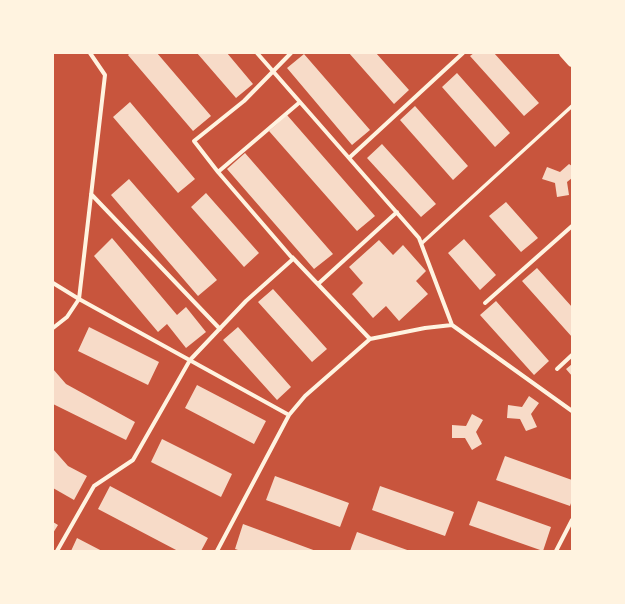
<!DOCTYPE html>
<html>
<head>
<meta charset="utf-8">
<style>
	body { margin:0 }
	#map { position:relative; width:625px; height:604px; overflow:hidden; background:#c8553d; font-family:"Work Sans",sans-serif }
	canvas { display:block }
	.frame { position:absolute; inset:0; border:54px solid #fff3e0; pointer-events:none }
</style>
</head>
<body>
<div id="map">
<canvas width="625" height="604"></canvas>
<div class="frame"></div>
</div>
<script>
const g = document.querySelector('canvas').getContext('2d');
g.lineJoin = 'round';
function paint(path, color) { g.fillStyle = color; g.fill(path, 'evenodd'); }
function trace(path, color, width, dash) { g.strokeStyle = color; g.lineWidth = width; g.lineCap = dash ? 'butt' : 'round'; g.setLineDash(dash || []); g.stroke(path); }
paint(new Path2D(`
	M130,53H157L211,116L193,131L128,55Z
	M197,53H227L253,84L236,98Z
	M349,53H376L409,90L394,104Z
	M474,53H494L539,103L524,116L470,56Z
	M304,54L370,130L352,145L287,68Z
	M457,73L510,133L495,147L442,87Z
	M130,102L195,179L178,193L113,117Z
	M415,106L468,166L453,180L400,120Z
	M287,115L375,216L357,231L269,131Z
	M382,144L436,204L421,217L367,158Z
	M245,153L333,254L314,269L227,169Z
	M569,164L572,166V178L567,182L569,195L557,197L555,183L542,179L547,167L560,172Z
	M129,179L217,280L198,296L111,195Z
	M206,193L259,253L244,267L191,207Z
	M506,202L538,238L521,252L489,216Z
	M112,238L177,315L186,307L206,332L186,348L167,324L158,332L94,256Z
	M464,239L496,275L480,290L448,253Z
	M379,240L393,255L403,245L426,271L416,281L428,294L399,321L386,306L373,318L352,294L363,283L349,267Z
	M537,268L572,307V337L522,281Z
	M273,289L327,349L312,362L258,302Z
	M496,301L549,361L534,375L480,315Z
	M89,327L159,362L148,385L78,351Z
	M238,327L291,387L277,400L223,340Z
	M572,364V376L566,369Z
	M53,369L66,384L135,422L126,440L53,404Z
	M197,385L266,421L254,444L185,408Z
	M529,396L539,403L531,414L537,427L526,431L520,419L507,418L508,405L522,407Z
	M472,414L483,420L476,432L482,444L472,450L465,438H452V425L466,426Z
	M162,439L232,474L221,497L151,462Z
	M53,449L68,466L87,476L74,500L53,488Z
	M505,456L572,480V500L570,506L496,480Z
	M275,476L349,503L340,527L266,500Z
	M110,486L208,538L201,551H178L98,509Z
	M380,486L454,512L445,536L372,510Z
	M478,501L551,527L543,551L469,525Z
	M53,522L58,525L53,533Z
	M243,524L316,551H241L235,549Z
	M357,532L410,551H350Z
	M77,538L102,551H71Z`), '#f7dbc8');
trace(new Path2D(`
	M422,243L572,106`), '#fff3e0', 3.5);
trace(new Path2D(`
	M257,53L419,238L452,325
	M291,53L244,101L194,141L218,172L300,102
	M349,158L463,53
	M91,194L220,329
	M292,257L370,339
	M53,283L79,299L289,415
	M318,284L397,212
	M485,303L572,226
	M53,328L67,317L79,299L105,75L90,53
	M557,369L572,355
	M57,551L94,486L133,460L190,360L246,301L293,259L218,172
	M217,551L289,415L305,396L370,339L425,328L452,325L572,411
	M556,551L572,520`), '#fff3e0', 4);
trace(new Path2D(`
	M564,53L572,62`), '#fff3e0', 10);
</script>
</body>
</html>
